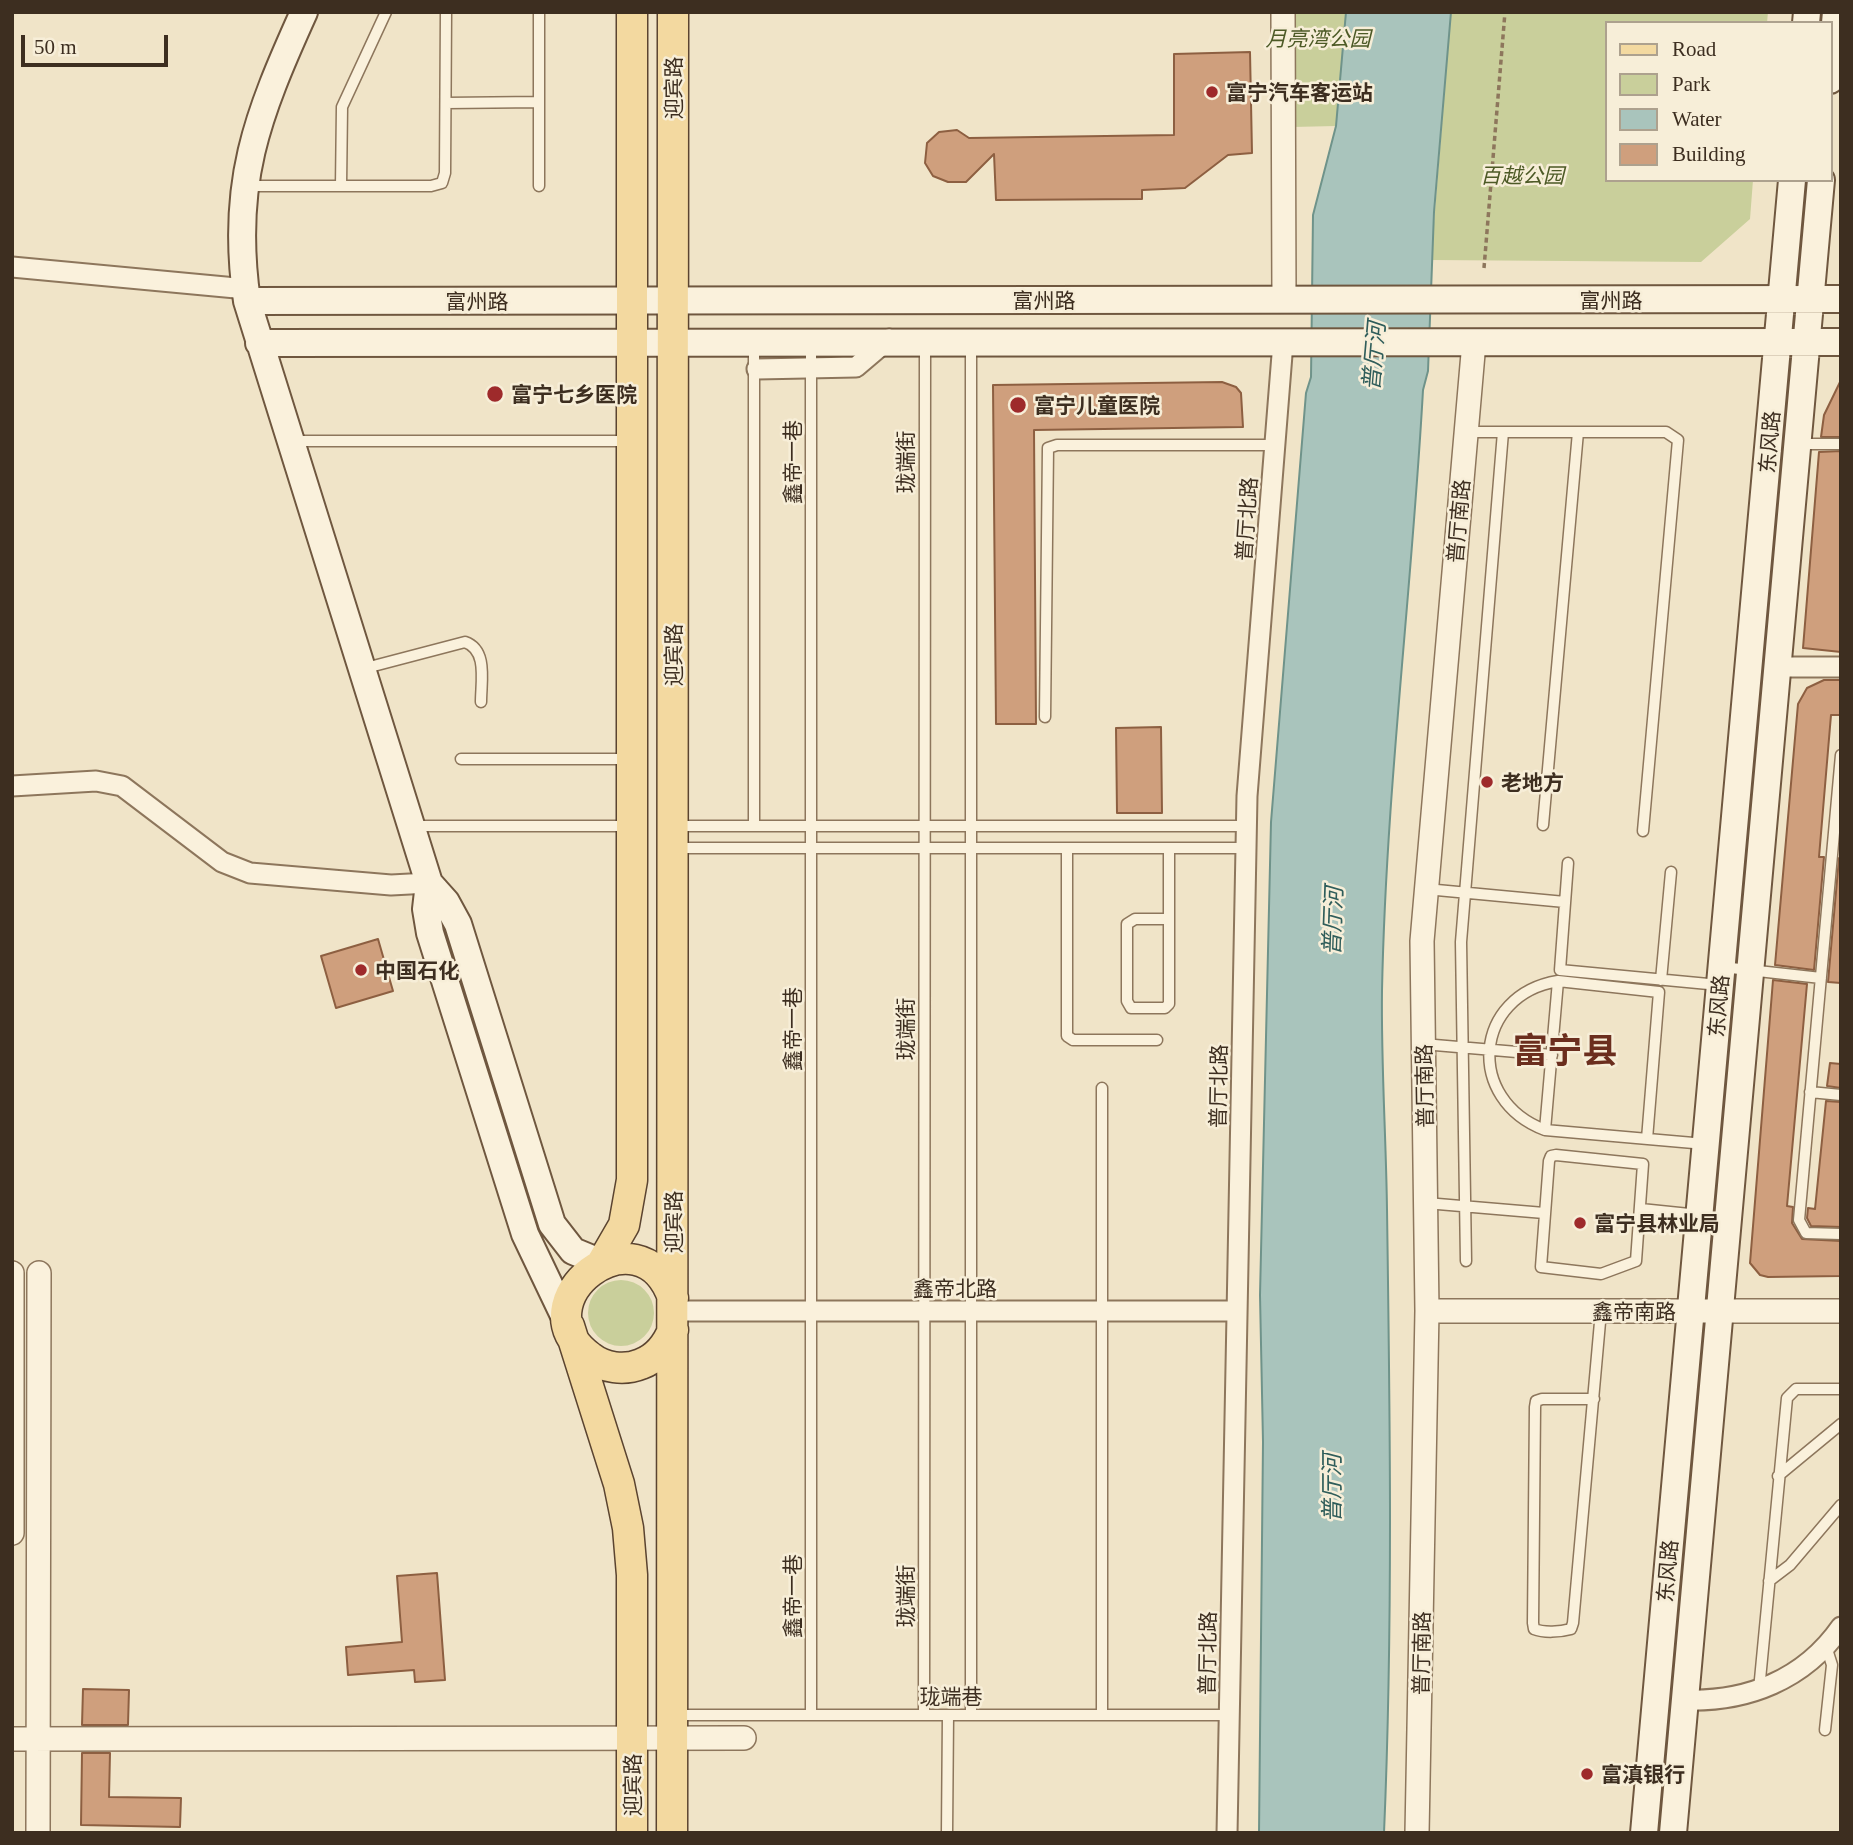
<!DOCTYPE html>
<html>
<head>
<meta charset="utf-8">
<style>
	body { margin:0 }
	#map { position:relative; width:1853px; height:1845px; overflow:hidden; background:#f0e4c8; font-family:Georgia,serif }
	canvas { display:block }
	.frame { position:absolute; inset:0; border:14px solid #3d2e20; pointer-events:none }
	.legend { position:absolute; left:1605px; top:21px; width:228px; height:161px; box-sizing:border-box; background:#f7eed8; border:2px solid #ada18e; margin:0; padding:9px 12px; list-style:none; font-size:21px; color:#3d2e20 }
	.legend li { display:flex; align-items:center; gap:14px; height:35px }
	.legend b { width:35px; border:2px solid #ada18e }
	.scale { position:absolute; left:21px; top:35px; width:147px; height:32px; box-sizing:border-box; border:4px solid #3d2e20; border-top:0; padding-left:9px; font-size:21px; line-height:24px; white-space:nowrap; color:#3d2e20; -webkit-text-stroke:5px #f7eed8; paint-order:stroke }
</style>
</head>
<body>
<div id="map">
<canvas width="1853" height="1845"></canvas>
<div class="frame"></div>
<ul class="legend">
<li><b style="height:9px;background:#f3d9a0"></b>Road</li>
<li><b style="height:19px;background:#c9cf9b"></b>Park</li>
<li><b style="height:19px;background:#a9c4bc"></b>Water</li>
<li><b style="height:19px;background:#cf9f7d"></b>Building</li>
</ul>
<div class="scale">50 m</div>
</div>
<script>
const g = document.querySelector('canvas').getContext('2d');
g.lineJoin = 'round';
function paint(path, color) { g.fillStyle = color; g.fill(path, 'evenodd'); }
function trace(path, color, width, dash) { g.strokeStyle = color; g.lineWidth = width; g.lineCap = dash ? 'butt' : 'round'; g.setLineDash(dash || []); g.stroke(path); }
function label(font, color, halo, rows, align = 'center') {
  g.font = font + ' Georgia,"Noto Sans SC",serif'; g.lineWidth = 5; g.setLineDash([]); g.textBaseline = 'middle'; g.strokeStyle = halo; g.fillStyle = color; for (const [text, x, y, turn = 0] of rows) {
    g.save(); g.translate(x, y); g.rotate((+turn || 0) * Math.PI / 180); g.textAlign = isNaN(turn) ? turn : align; if (halo) g.strokeText(text, 0, 0); g.fillText(text, 0, 0); g.restore();
  }
}
paint(new Path2D(`
	M1292,12H1346L1336,126L1292,127Z
	M1451,12H1768L1767,23H1606V180H1753L1750,219L1701,262L1431,260Z
	M588 1313a33 33 0 1 1 66 0a33 33 0 1 1-66 0Z`), '#c9cf9b');
const water = new Path2D(`
	M1346,12H1451L1434,212L1428,371L1423,390C1412,590 1386,790 1382,991C1381,1063 1386,1136 1387,1209C1390,1416 1393,1625 1384,1833H1259L1263,1442L1260,1295L1271,822L1306,393L1311,377L1313,215L1336,126Z`);
paint(water, '#a9c4bc');
trace(water, '#6f938a', 2);
const building = new Path2D(`
	M1250,52L1252,153L1228,155L1185,188L1142,190V199L996,200L994,154L966,182H948L933,176L925,163L927,143L939,132L957,130L969,138L1174,135V54Z
	M1841,380V437H1821L1824,415Z
	M1222,382L1236,387L1241,393L1243,427L1034,430L1036,724H996L993,385Z
	M1841,451V652L1803,648L1819,452Z
	M1824,680H1841V715H1831L1819,857H1824L1814,970L1775,965L1798,704L1807,688Z
	M1161,727L1162,813H1117L1116,728Z
	M1839,858H1841V983L1828,982Z
	M378,939L393,991L336,1008L321,956Z
	M1773,980L1807,984L1787,1206L1793,1207L1792,1223L1802,1239L1841,1241V1276L1768,1277L1760,1275L1750,1263Z
	M1830,1063L1841,1064V1088L1827,1086Z
	M1826,1101L1841,1102V1227L1811,1226L1807,1218L1808,1208L1815,1209Z
	M437,1573L445,1680L415,1682L414,1670L348,1675L346,1647L402,1642L397,1576Z
	M83,1689L129,1690L128,1725H82Z
	M82,1753H110L109,1797L181,1798L180,1827L81,1825Z`);
paint(building, '#cf9f7d');
trace(building, '#8d5f41', 2);
const service = new Path2D(`
	M539,12V186
	M446,103L539,102
	M247,186H431L442,183L445,173L446,12
	M341,186L342,107L386,12
	M1466,432H1666L1678,440L1643,831
	M294,441H629
	M1798,444H1841
	M362,669L465,642C488,650 481,681 481,702
	M1045,717L1048,448L1057,445H1274
	M1841,755L1799,1220L1806,1233L1841,1234
	M461,759H628
	M1543,825L1578,432
	M412,826H628
	M677,826H1246
	M754,826V344
	M677,848H1246
	M1067,848V1036L1073,1040H1157
	M1169,848V1004L1165,1008H1131L1127,1001V924L1135,919H1169
	M1568,863L1560,970L1719,985
	M1426,889L1565,902
	M1722,967L1821,978
	M1661,980L1671,872
	M1423,1044L1552,1055
	M1810,1092L1841,1095
	M1545,1130C1465,1100 1473,995 1558,981
	M1647,1139L1659,992L1558,981L1545,1130L1705,1144
	M1556,1155L1643,1164L1636,1261L1601,1274L1541,1267L1549,1161L1551,1156Z
	M1426,1203L1544,1213
	M1641,1209L1699,1215
	M1466,1261L1461,942L1503,432
	M1594,1399H1542L1536,1401L1535,1407L1533,1623L1534,1629C1544,1633 1560,1632 1571,1629L1573,1623L1601,1311
	M1778,1476L1841,1424
	M1769,1581L1790,1565L1841,1505
	M1759,1690L1787,1398L1796,1389H1841
	M677,1715H1229
	M811,1715V344
	M924,1715L925,343
	M971,1715V343
	M1102,1715V1088
	M1825,1730L1832,1665L1826,1646
	M947,1833L948,1715`);
const minor = new Path2D(`
	M12,267L236,288
	M757,369L856,367L889,339
	M1778,667H1841
	M12,786L96,781L122,786L222,862L250,873L391,885L429,883
	M673,1311H1237
	M1685,1700C1747,1702 1804,1680 1841,1627
	M1227,1833L1247,796L1283,342`);
const tertiary = new Path2D(`
	M1283,12L1284,300
	M1427,1311H1841
	M12,1533V1273
	M12,1739L744,1738
	M38,1833L39,1273
	M1417,1833L1427,1311L1422,941L1474,342`);
const secondary = new Path2D(`
	M304,12C257,116 230,184 247,301L429,883L446,902L458,924L552,1224L573,1251L602,1263
	M1806,23L1807,12
	M1830,80L1836,12
	M247,301L1841,299
	M259,343L1841,342
	M429,883L426,909L430,933L525,1234L569,1326
	M1644,1833L1792,180
	M1673,1833L1821,180`);
const primary = new Path2D(`
	M602,1263L624,1225L632,1180V12
	M569,1326L619,1484L628,1528L632,1575V1833
	M673,1330C667,1345 657,1358 641,1364C624,1371 604,1368 590,1357C514,1302 640,1204 673,1298
	M672,1833L673,12`);
trace(service, '#8d765c', 13);
trace(minor, '#8d765c', 23);
trace(tertiary, '#8d765c', 26);
trace(secondary, '#6f573f', 30);
trace(primary, '#5b4430', 33);
trace(new Path2D(`
	M1484,268L1505,12`), '#8d765c', 3.5, [5, 3.5]);
trace(service, '#faf1dc', 10);
trace(minor, '#faf1dc', 19);
trace(tertiary, '#faf1dc', 23);
trace(secondary, '#faf1dc', 26);
trace(primary, '#f3d9a0', 30);
for (const [x, y, r, color] of [
	[1212,92,7,"#9e2a2b"],
	[495,394,9,"#9e2a2b"],
	[1018,405,9,"#9e2a2b"],
	[1487,782,7,"#9e2a2b"],
	[361,970,7,"#9e2a2b"],
	[1580,1223,7,"#9e2a2b"],
	[1587,1774,7,"#9e2a2b"]
]) { const dot = new Path2D(); dot.arc(x, y, r, 0, 2 * Math.PI); g.fillStyle = color; g.fill(dot); trace(dot, '#f7eed8', 2.5); }
label('italic 21px', '#4d5a26', '#f7eed8', [
	["月亮湾公园",1318,38],
	["百越公园",1522,175]
]);
label('21px', '#3d2e20', '#f7eed8', [
	["迎宾路",673,88,-90],
	["富州路",1044,300],
	["富州路",1611,300],
	["富州路",477,301],
	["东风路",1769,442,-85],
	["鑫帝一巷",792,462,-90],
	["珑端街",905,462,-90],
	["普厅北路",1246,519,-86],
	["普厅南路",1458,521,-85],
	["迎宾路",673,655,-90],
	["东风路",1718,1006,-85],
	["鑫帝一巷",792,1029,-90],
	["珑端街",905,1029,-90],
	["普厅北路",1218,1086,-89],
	["普厅南路",1424,1086,-91],
	["迎宾路",673,1222,-90],
	["鑫帝北路",955,1288],
	["鑫帝南路",1634,1311],
	["东风路",1667,1571,-85],
	["鑫帝一巷",792,1596,-90],
	["珑端街",905,1596,-90],
	["普厅北路",1207,1653,-89],
	["普厅南路",1421,1653,-89],
	["珑端巷",951,1696],
	["迎宾路",632,1785,-90]
]);
label('bold 21px', '#3d2e20', '#f7eed8', [
	["富宁汽车客运站",1226,92],
	["富宁七乡医院",511,394],
	["富宁儿童医院",1034,405],
	["老地方",1501,782],
	["中国石化",375,970],
	["富宁县林业局",1594,1223],
	["富滇银行",1601,1774]
], 'left');
label('italic 23px', '#2f5d5a', '#f7eed8', [
	["普厅河",1373,356,-85],
	["普厅河",1332,921,-88],
	["普厅河",1331,1488,-90]
]);
label('bold 35px', '#6b2e1e', '#f7eed8', [
	["富宁县",1565,1050]
]);
</script>
</body>
</html>
